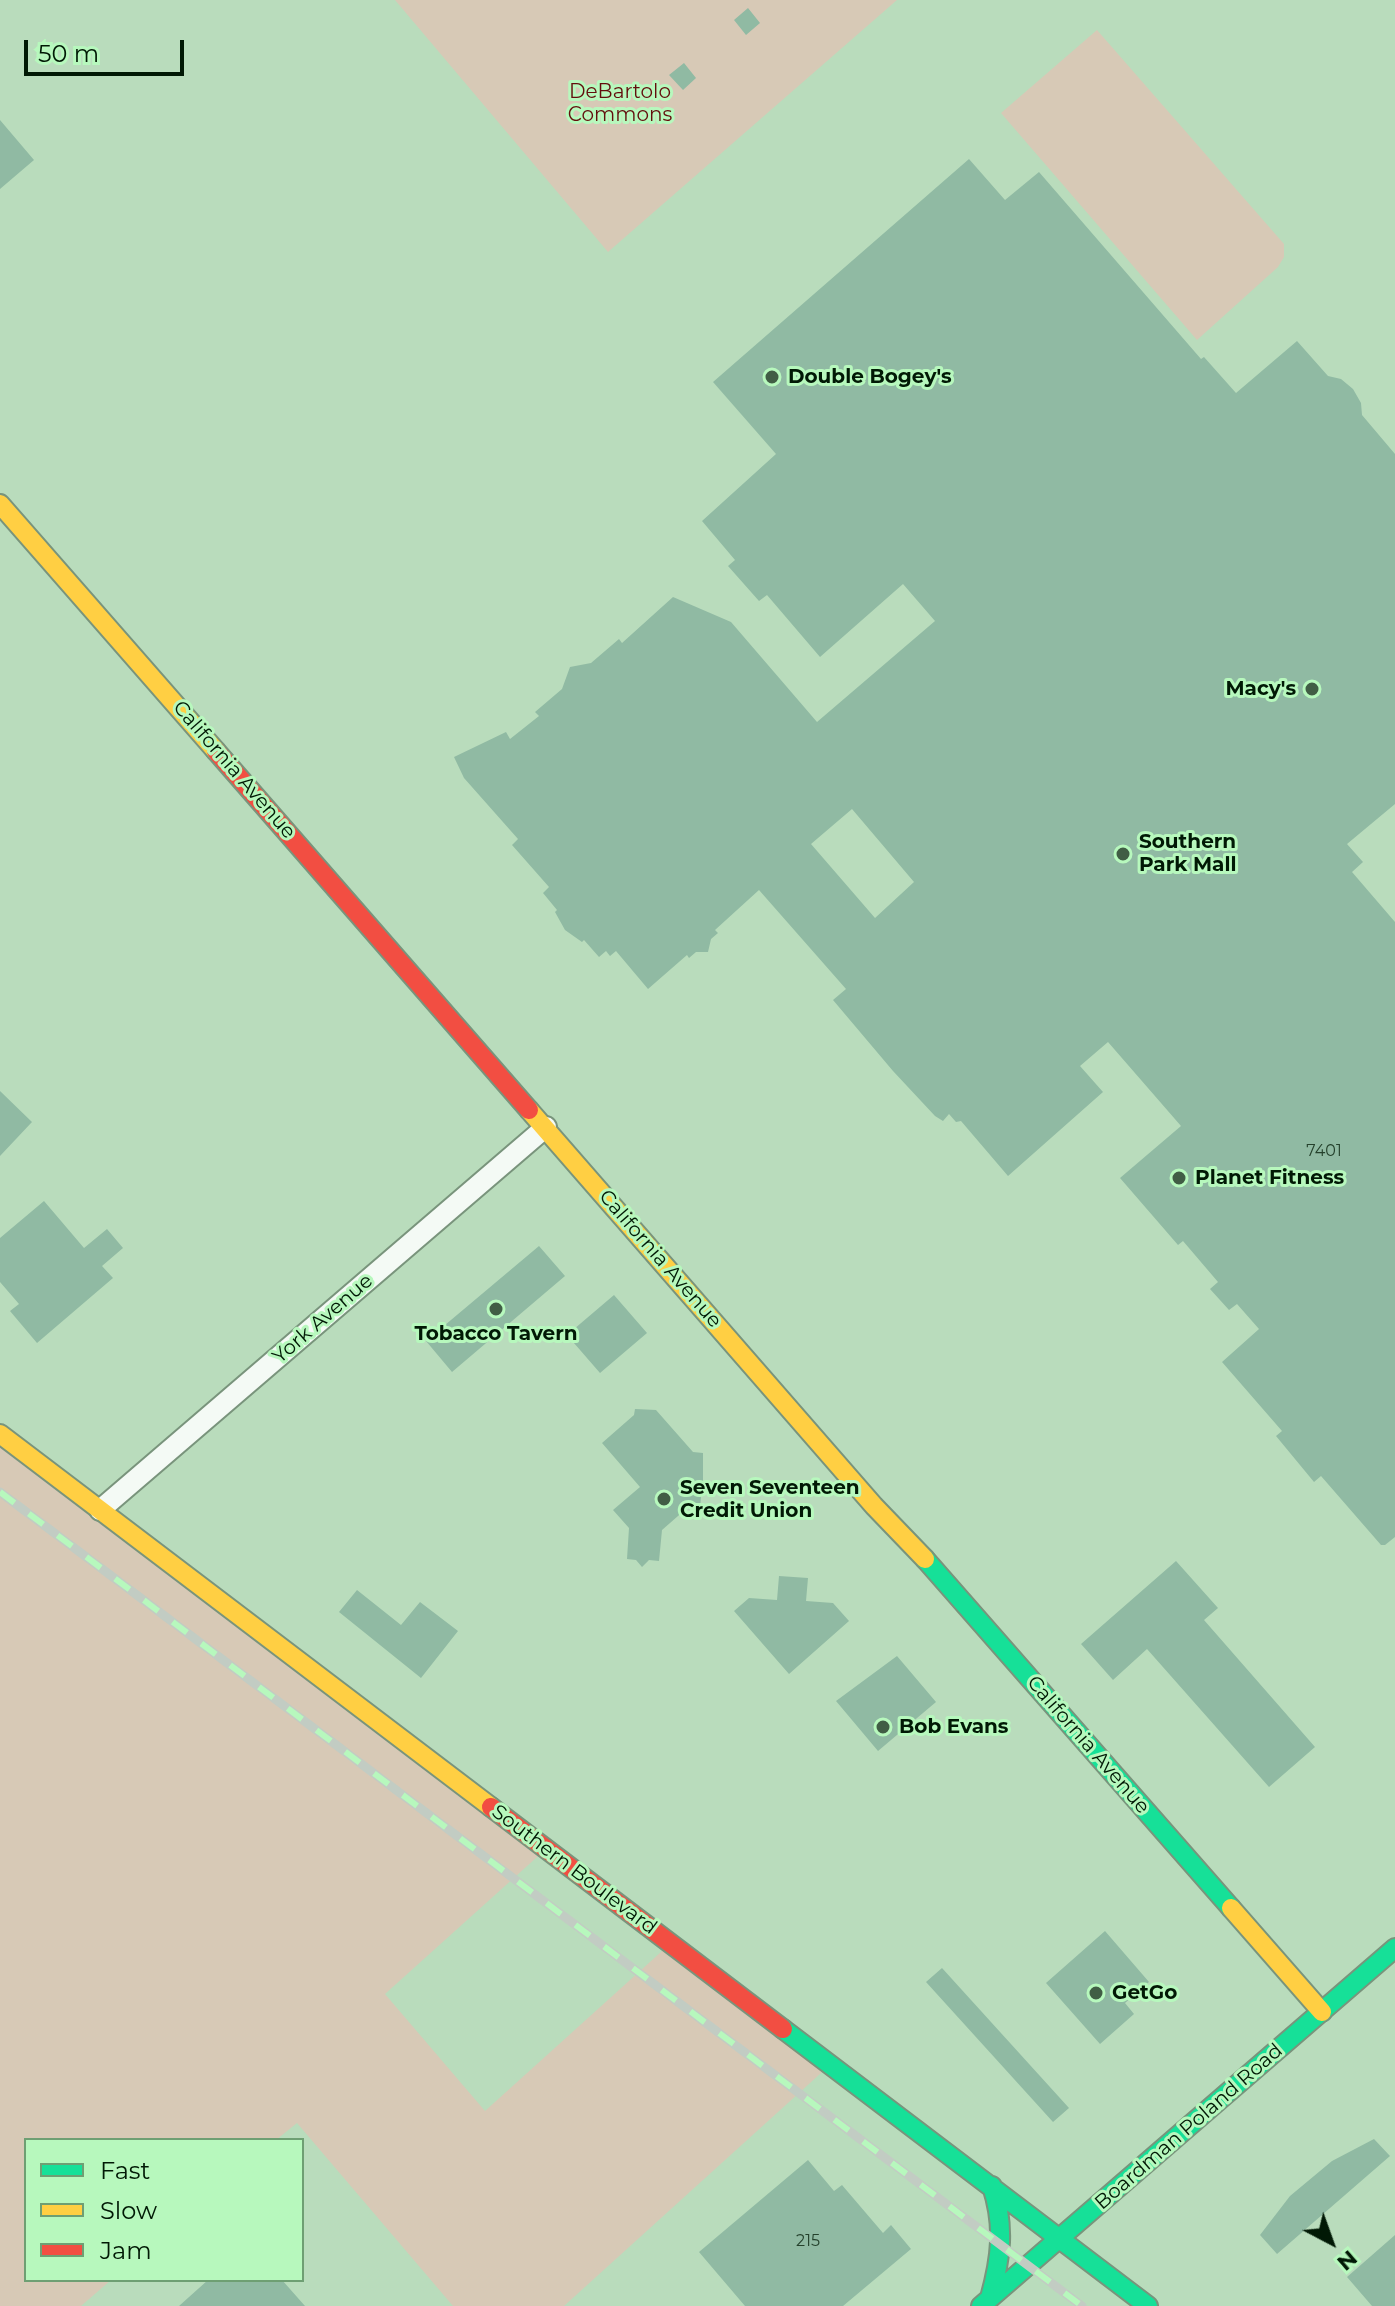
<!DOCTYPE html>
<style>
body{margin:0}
#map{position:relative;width:1395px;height:2306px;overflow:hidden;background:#b9dcbc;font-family:Montserrat,sans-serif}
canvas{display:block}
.legend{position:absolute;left:24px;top:2138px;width:280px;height:144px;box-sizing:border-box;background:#b7f8bd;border:2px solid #6e9f73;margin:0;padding:10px 14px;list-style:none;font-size:24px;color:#011905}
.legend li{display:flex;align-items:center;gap:16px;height:40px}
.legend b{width:40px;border:2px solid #6e9f73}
.north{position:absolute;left:1291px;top:2202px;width:80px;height:80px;-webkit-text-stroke:6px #b7f8bd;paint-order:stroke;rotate:139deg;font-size:22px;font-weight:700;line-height:32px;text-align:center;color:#011905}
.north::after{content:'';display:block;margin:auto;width:28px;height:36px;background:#011905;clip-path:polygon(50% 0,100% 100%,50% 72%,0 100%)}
.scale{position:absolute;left:24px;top:40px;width:160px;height:36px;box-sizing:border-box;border:4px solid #011905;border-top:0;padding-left:10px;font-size:24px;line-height:28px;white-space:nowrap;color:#011905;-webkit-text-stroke:6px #b7f8bd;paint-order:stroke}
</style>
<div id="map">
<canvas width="1395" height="2306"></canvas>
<ul class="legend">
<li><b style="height:10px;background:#16e098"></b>Fast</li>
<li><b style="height:10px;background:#ffcf43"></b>Slow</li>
<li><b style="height:10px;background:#f24e42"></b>Jam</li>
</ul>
<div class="north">N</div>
<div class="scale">50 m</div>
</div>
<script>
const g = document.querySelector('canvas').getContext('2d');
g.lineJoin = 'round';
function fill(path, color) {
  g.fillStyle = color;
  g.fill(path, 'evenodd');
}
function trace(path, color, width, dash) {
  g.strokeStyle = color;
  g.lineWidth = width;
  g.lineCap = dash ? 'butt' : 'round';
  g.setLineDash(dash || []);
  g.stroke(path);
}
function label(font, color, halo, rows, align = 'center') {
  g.font = font + ' Montserrat,sans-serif';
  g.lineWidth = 6;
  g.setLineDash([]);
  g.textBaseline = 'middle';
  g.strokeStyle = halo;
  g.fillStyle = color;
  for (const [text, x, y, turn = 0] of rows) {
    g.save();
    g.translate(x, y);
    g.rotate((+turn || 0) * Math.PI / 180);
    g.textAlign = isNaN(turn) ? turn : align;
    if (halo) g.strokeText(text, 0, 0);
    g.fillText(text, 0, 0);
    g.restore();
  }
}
fill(new Path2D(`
 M395,0H897L608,252Z
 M1097,30L1284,244V257L1278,267L1197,340L1001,113Z
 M0,1434L546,1849L385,1994L485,2111L671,1943L831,2064L564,2306H453L297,2123L276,2140H26V2280H111L81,2306H0Z`), '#d7c9b6');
fill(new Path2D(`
 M748,8L760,23L746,35L734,20Z
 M684,63L696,78L683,90L669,75Z
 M0,120L34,160L0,189Z
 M969,159L1005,200L1039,172L1201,359L1204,357L1236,393L1297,341L1328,376L1341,379L1353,389L1361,403L1362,415L1395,454V804L1347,844L1363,862L1352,872L1395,922V1537L1385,1545H1381L1321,1476L1314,1482L1276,1436L1282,1431L1222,1362L1259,1329L1237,1304L1229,1310L1210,1289L1218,1282L1183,1241L1178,1245L1120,1178L1181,1126L1108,1042L1080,1066L1103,1092L1008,1176L961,1121L956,1122L949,1114L943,1121L935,1116L893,1071L833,1000L846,989L759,890L715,930L718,933L711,939L708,952H696L689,958L687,955L648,989L616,951L610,956L606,951L599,957L584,940L582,942L565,930L555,912L557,910L543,893L549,887L512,845L518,839L464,778L454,757L506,732L510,739L539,716L535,712L562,689L570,667L591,663L619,639L622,643L673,597L731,622L817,722L935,621L903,584L820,657L767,595L759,601L728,566L735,560L702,521L776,454L713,382ZM852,809L914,882L875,918L811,844Z
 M0,1091L32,1122L0,1156Z
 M44,1201L84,1248L107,1229L123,1248L102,1266L113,1278L37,1343L10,1311L19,1304L0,1282V1238Z
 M539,1246L565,1276L452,1372L426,1341Z
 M614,1295L647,1333L600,1373L567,1335Z
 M635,1409L656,1410L693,1452L703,1453V1485L708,1491L701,1496L700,1510L686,1509L662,1530L659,1561L649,1560L642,1567L636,1560L627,1559L629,1528L613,1510L640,1487L602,1443L634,1415Z
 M1176,1561L1218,1608L1204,1620L1315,1747L1269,1787L1147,1649L1113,1680L1081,1644Z
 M779,1576L808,1578L806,1601L833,1603L849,1621L789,1674L734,1611L749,1598L777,1600Z
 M357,1590L401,1625L420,1602L458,1631L421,1678L339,1612Z
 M897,1656L936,1702L878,1751L836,1701Z
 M1105,1931L1149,1982L1125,2003L1134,2014L1100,2044L1046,1983Z
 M942,1968L1069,2108L1053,2122L926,1982Z
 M1374,2139L1390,2156L1277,2254L1260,2235L1290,2196L1332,2161Z
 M808,2160L834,2191L842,2185L883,2233L891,2225L911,2249L843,2306H745L699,2252Z
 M1395,2235V2306H1372L1347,2277Z
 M208,2280H282L305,2306H179Z`), '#90baa3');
const street = new Path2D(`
 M100,1510L546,1127`);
const fast = new Path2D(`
 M925,1559L1231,1908
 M783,2029L1148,2306
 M990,2298C1001,2258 1005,2226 992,2186
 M981,2306L1395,1948`);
const slow = new Path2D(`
 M0,504L216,751
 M529,1110L874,1506L925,1559
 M0,1434L491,1807
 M1231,1908L1322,2012`);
const jam = new Path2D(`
 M216,751L529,1110
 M491,1807L783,2029`);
trace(street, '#79947c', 24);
trace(fast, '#79947c', 22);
trace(slow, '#79947c', 22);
trace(jam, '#79947c', 22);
trace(street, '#f4faf5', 20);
trace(fast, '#16e098', 18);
trace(slow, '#ffcf43', 18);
trace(jam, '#f24e42', 18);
const rail = new Path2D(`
 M0,1492L1082,2306`);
trace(rail, '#c2ccc3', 9);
trace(rail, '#b7f8bd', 6, [18]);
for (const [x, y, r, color] of [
 [772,377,8,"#415d45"],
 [1312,689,8,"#415d45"],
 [1123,854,8,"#415d45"],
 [1179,1178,8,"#415d45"],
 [496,1309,8,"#415d45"],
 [664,1499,8,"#415d45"],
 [883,1727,8,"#415d45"],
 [1096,1993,8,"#415d45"]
]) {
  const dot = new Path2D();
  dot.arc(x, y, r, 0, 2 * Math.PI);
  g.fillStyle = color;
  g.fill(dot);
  trace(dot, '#b7f8bd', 3);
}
label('16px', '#25412c', null, [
 ["7401",1324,1151],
 ["215",808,2241]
]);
label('20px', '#630d0d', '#b7f8bd', [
 ["DeBartolo",620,92],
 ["Commons",620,115]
]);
label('bold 20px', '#011905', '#b7f8bd', [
 ["Double Bogey's",788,377],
 ["Macy's",1296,689,"right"],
 ["Southern",1139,842],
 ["Park Mall",1139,865],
 ["Planet Fitness",1195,1178],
 ["Tobacco Tavern",496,1334,"center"],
 ["Seven Seventeen",680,1488],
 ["Credit Union",680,1511],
 ["Bob Evans",899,1727],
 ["GetGo",1112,1993]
], 'left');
label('20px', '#011905', '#b7f8bd', [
 ["California Avenue",234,770,49],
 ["California Avenue",660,1259,49],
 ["York Avenue",323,1319,-41],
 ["California Avenue",1088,1745,49],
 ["Southern Boulevard",574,1870,37],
 ["Boardman Poland Road",1189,2127,-41]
]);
</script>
